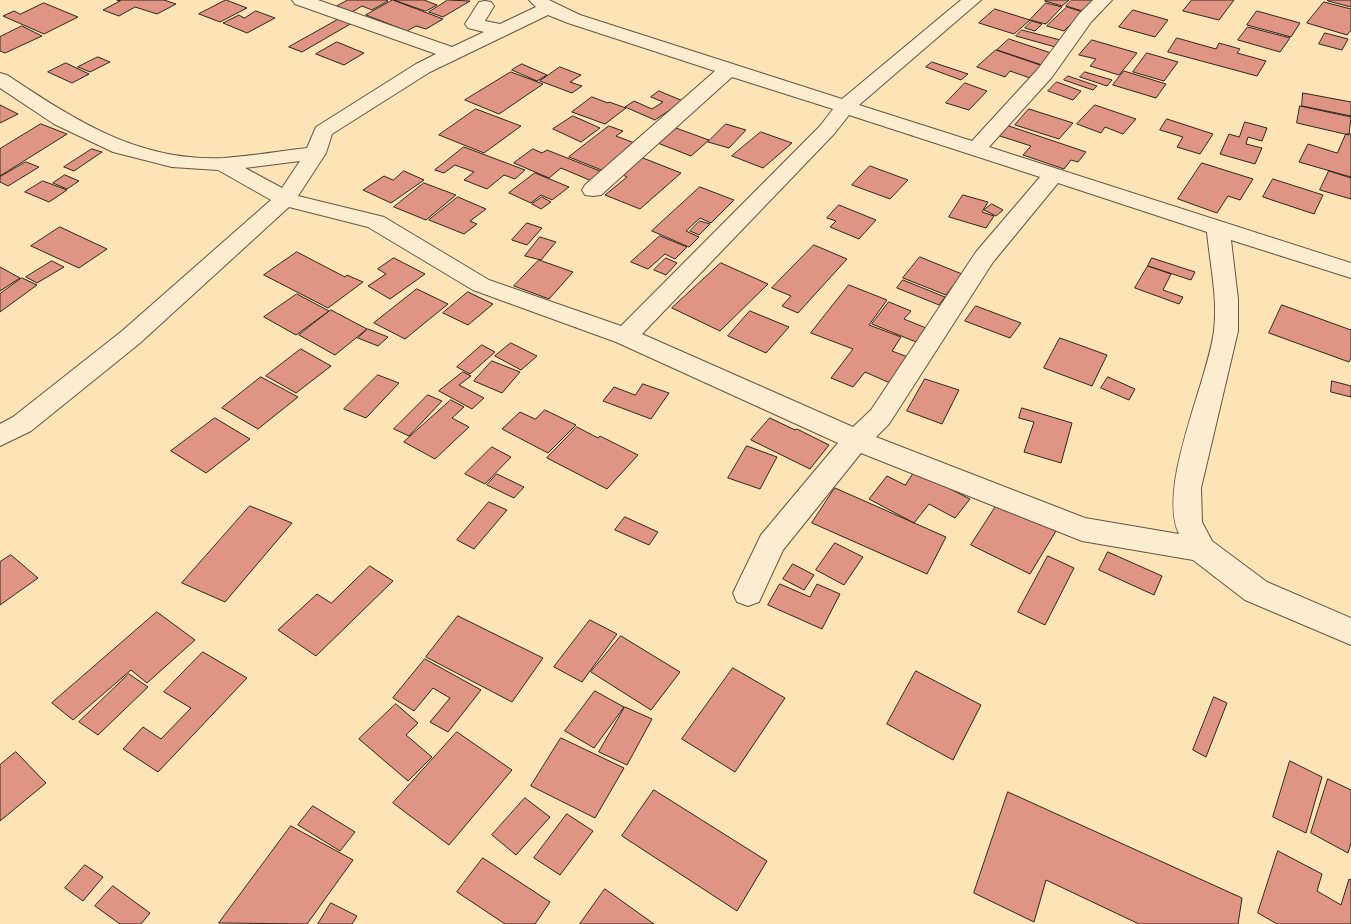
<!DOCTYPE html>
<style>
body{margin:0}
canvas{display:block;background:#fce4b6}
</style>
<canvas width="1351" height="924"></canvas>
<script>
const g = document.querySelector('canvas').getContext('2d');
g.lineJoin = 'round';
function fill(path, color) {
  g.fillStyle = color;
  g.fill(path, 'evenodd');
}
function trace(path, color, width, dash) {
  g.strokeStyle = color;
  g.lineWidth = width;
  g.lineCap = dash ? 'butt' : 'round';
  g.setLineDash(dash || []);
  g.stroke(path);
}
const building = new Path2D(`
 M117,0H164L176,4L157,14L135,7L119,16L103,10L120,1Z
 M226,0L247,8L220,22L199,14Z
 M348,0H386L388,1L372,10L362,6L352,12L337,6Z
 M393,0L443,19L426,29L416,26L407,31L366,15Z
 M394,0H424L437,5L426,11Z
 M448,0L470,1L443,17L429,12Z
 M1047,0H1069L1062,6L1045,1Z
 M1072,0H1093L1082,11L1066,6Z
 M1192,0H1234L1219,20L1183,11Z
 M1328,0H1351V7L1328,1Z
 M1324,2L1351,9V30L1347,35L1307,23Z
 M44,3L78,17L44,34L3,16L14,11L20,14Z
 M1046,3L1062,7L1046,24L1030,20Z
 M1067,7L1083,12L1064,31L1047,26Z
 M995,9L1030,20L1014,34L979,23Z
 M1133,10L1168,20L1155,37L1119,27Z
 M256,11L275,18L247,33L223,23L239,15L244,18Z
 M1257,11L1300,23L1291,37L1247,25Z
 M339,19L352,23L302,52L289,47Z
 M1032,21L1042,24L1035,31L1025,28Z
 M22,26L42,36L5,53L0,51V37Z
 M1248,27L1290,38L1280,52L1238,40Z
 M1022,30L1064,41L1059,48L1016,36Z
 M1325,33L1348,39L1342,50L1319,44Z
 M1177,38L1216,49L1219,43L1240,49L1237,53L1266,61L1257,76L1168,52Z
 M1009,39L1054,54L1042,65L997,50Z
 M1092,40L1137,53L1119,75L1090,66L1096,59L1079,55Z
 M337,42L364,53L344,65L316,54Z
 M996,50L1043,66L1030,78L1010,71L1005,77L977,67Z
 M1147,53L1178,62L1164,81L1133,72Z
 M98,57L110,62L90,72L78,67Z
 M932,62L968,74L961,80L926,67Z
 M66,63L89,74L72,83L48,72Z
 M522,64L547,75L537,81L512,70Z
 M560,67L581,75L570,82L582,86L572,93L540,81Z
 M1124,71L1166,84L1156,98L1113,85Z
 M511,72L543,84L499,114L465,100Z
 M1085,72L1112,80L1107,86L1080,77Z
 M1068,76L1097,86L1093,90L1064,80Z
 M1057,82L1081,91L1073,100L1048,91Z
 M965,83L987,91L969,110L946,103Z
 M659,91L683,101L655,120L625,107L634,101L652,109L663,102L651,97Z
 M1303,93L1351,102V116L1302,106Z
 M592,97L608,103L609,102L626,108L605,124L572,112Z
 M0,105L18,114L0,123Z
 M1095,105L1136,119L1123,134L1105,127L1101,133L1077,124Z
 M1300,106L1351,117L1349,135L1297,123Z
 M476,109L521,126L484,153L439,135Z
 M1029,109L1073,123L1059,139L1015,125Z
 M573,116L600,128L581,142L553,129Z
 M1167,119L1213,134L1200,154L1177,147L1183,137L1160,130Z
 M1245,122L1267,128L1262,141L1248,137L1246,144L1262,148L1255,164L1220,154L1229,134L1239,137Z
 M41,124L67,134L0,176V149Z
 M726,124L746,130L729,148L708,142Z
 M609,126L623,131L616,136L637,144L604,171L569,157Z
 M1009,126L1086,152L1078,162L1071,160L1064,169L1023,155L1031,146L1000,136Z
 M673,127L709,140L691,156L655,142Z
 M761,132L792,143L763,168L732,156Z
 M1346,134H1351V177L1299,162L1308,144L1337,153Z
 M464,147L525,170L515,179L504,175L487,189L464,180L474,172L455,165L444,173L435,170Z
 M92,149L102,152L74,171L64,167Z
 M533,149L542,153L547,150L605,173L594,182L561,168L549,178L514,163Z
 M643,158L681,173L640,209L605,195L627,177L623,175Z
 M26,162L39,167L8,186L0,182V177Z
 M1202,163L1253,179L1240,200L1228,196L1217,213L1178,199Z
 M870,166L908,180L890,199L852,185Z
 M404,171L424,180L391,203L363,190L384,176L393,180Z
 M1329,171L1351,178V199L1320,190Z
 M535,173L569,187L552,200L541,195L531,203L509,193Z
 M65,175L79,181L67,189L53,183Z
 M1273,179L1323,195L1314,214L1263,197Z
 M43,181L67,190L49,202L25,192Z
 M424,183L456,195L426,220L394,207Z
 M700,187L734,200L711,223L700,218L686,231L699,237L689,247L652,231Z
 M963,195L988,202L982,212L994,216L986,228L949,217Z
 M458,197L486,209L470,221L477,224L464,234L429,220Z
 M542,197L551,202L541,209L532,204Z
 M992,204L1003,210L996,216L984,210Z
 M839,205L876,220L859,239L830,227L836,221L827,218Z
 M700,221L710,224L699,235L690,231Z
 M527,223L542,228L527,245L512,240Z
 M60,227L107,249L79,268L31,246Z
 M660,236L687,247L675,259L665,254L648,269L631,262Z
 M540,237L556,242L541,260L525,256Z
 M814,245L847,259L798,313L782,306L791,296L772,288Z
 M297,252L345,277L347,275L363,282L328,308L264,275Z
 M920,257L962,274L946,295L903,278Z
 M394,258L425,274L390,299L368,286L386,274L378,269Z
 M666,258L677,263L666,275L654,270Z
 M1152,258L1195,272L1191,280L1148,266Z
 M539,260L573,272L549,299L514,286Z
 M52,261L64,267L37,283L26,277Z
 M721,263L768,284L720,331L672,308Z
 M1148,266L1171,274L1163,290L1183,297L1179,304L1135,288Z
 M0,267L20,278L0,291Z
 M22,278L37,285L0,312V294Z
 M903,280L945,297L939,305L897,288Z
 M849,285L887,300L869,325L901,337L892,351L908,357L890,383L865,372L853,387L831,378L853,349L811,333Z
 M417,289L448,304L405,339L374,323Z
 M468,292L493,304L468,325L443,313Z
 M297,294L329,311L296,335L264,317Z
 M889,302L911,311L904,319L926,328L916,342L872,324Z
 M1282,305L1351,330V358L1349,362L1269,333Z
 M976,306L1021,323L1010,338L965,321Z
 M331,310L367,329L335,355L299,335Z
 M750,311L789,327L766,353L728,336Z
 M368,329L388,337L378,346L358,338Z
 M1060,338L1107,355L1092,386L1044,368Z
 M511,343L537,356L521,370L495,356Z
 M482,345L495,352L470,374L457,367Z
 M301,349L331,366L296,393L266,376Z
 M492,361L520,372L502,393L474,381Z
 M463,372L471,376L459,385L484,398L472,409L439,391Z
 M378,375L399,383L366,418L344,409Z
 M261,377L298,397L258,429L222,408Z
 M1108,377L1135,389L1129,400L1101,388Z
 M925,379L959,390L942,424L907,411Z
 M1332,381L1351,386V397L1331,392Z
 M643,384L669,393L651,419L603,401L614,387L635,395Z
 M428,395L442,401L409,436L394,429Z
 M451,400L464,407L452,418L469,427L435,459L404,442Z
 M1022,408L1072,423L1061,463L1024,452L1034,422L1019,418Z
 M545,410L576,425L548,453L502,429L520,412L535,419Z
 M215,418L250,439L206,473L171,451Z
 M770,418L795,430L797,429L829,445L810,469L751,440Z
 M577,427L598,438L600,436L638,455L607,489L547,458Z
 M747,446L777,457L760,489L728,478Z
 M492,447L511,457L485,484L465,474Z
 M915,471L970,499L955,518L929,504L914,523L869,499L887,476L905,485Z
 M497,474L524,487L514,498L487,485Z
 M835,488L946,537L927,574L812,523Z
 M489,502L507,510L474,549L457,540Z
 M998,503L1056,531L1030,574L971,545Z
 M250,506L292,523L225,602L182,583Z
 M625,517L658,532L649,545L615,530Z
 M835,543L863,557L844,585L816,570Z
 M1108,552L1162,576L1154,595L1099,570Z
 M11,555L38,578L0,605V562Z
 M1048,556L1074,568L1045,625L1018,612Z
 M793,564L814,575L804,590L783,579Z
 M370,566L393,581L316,656L278,630L317,594L331,603Z
 M780,584L810,597L817,584L840,594L822,629L768,605Z
 M157,612L195,640L147,683L131,670L73,720L52,703Z
 M458,616L543,658L512,702L426,657Z
 M590,620L617,634L582,682L554,667Z
 M621,636L680,672L651,710L591,672Z
 M203,652L247,678L158,772L123,749L143,727L161,739L191,708L164,692Z
 M425,659L481,690L448,732L430,722L450,698L433,688L414,711L393,698Z
 M733,668L785,698L735,772L682,739Z
 M916,671L981,705L953,760L887,724Z
 M129,674L148,687L98,735L79,722Z
 M595,691L624,707L594,748L565,731Z
 M1214,697L1227,703L1206,757L1193,750Z
 M396,704L418,723L406,735L432,757L408,781L359,739Z
 M625,707L652,719L627,765L599,752Z
 M457,732L512,770L449,845L393,803Z
 M561,738L624,768L595,818L531,786Z
 M16,752L46,783L0,821V765Z
 M1290,761L1322,777L1306,833L1273,817Z
 M1328,779L1351,790V843L1348,853L1311,833Z
 M654,790L767,861L737,911L622,836Z
 M1008,792L1242,898L1238,924H1139L1046,880L1034,922L974,893Z
 M525,798L550,817L516,855L492,835Z
 M313,806L355,832L340,851L298,825Z
 M567,814L593,831L560,875L534,858Z
 M291,826L353,860L307,924L219,923Z
 M1278,851L1322,874L1317,891L1341,905L1349,879L1351,880V924H1277L1258,913Z
 M483,858L550,902L535,924H505L457,892Z
 M85,865L103,877L83,901L65,888Z
 M113,886L150,913L141,924H120L95,906Z
 M605,889L654,924H580Z
 M331,903L357,916L352,924H318Z`);
fill(building, '#df9484');
trace(building, '#31261d', 1);
const street = new Path2D(`
 M292,0H318L452,47L484,32L468,28L465,24L479,2L485,1L491,2L494,6L485,21L500,24L536,7L529,0H549L580,15L842,99L961,0H981L859,105L972,141L1038,69L1079,14L1093,0H1112L1091,22L1052,77L989,147L1351,263V278L1231,240L1238,299V331L1201,488L1202,522L1212,541L1267,582L1351,618V645L1245,600L1193,560L1082,541L861,453L783,550L759,602L748,606L737,602L733,593L761,535L838,443L616,342L473,290L368,227L289,207L140,343L31,431L0,446V424L13,417L122,331L271,200L218,170L172,167L113,152L54,124L0,88V73L7,75C75,120 138,162 224,158C252,156 280,151 307,148L316,127L416,64L436,54L295,4ZM548,15L568,23L715,71L585,185L582,190L585,195L593,196L601,195L732,77L833,109L820,126L621,326L489,280L384,217L298,196L326,153L332,134L430,72ZM849,115L1040,177L976,252L871,410L853,427L642,334L834,134ZM300,161L282,188L245,168ZM1058,183L1207,232C1210,264 1218,298 1214,331C1207,384 1157,486 1179,534L1085,518L876,437L889,424L993,262Z`);
trace(street, '#645643', 2);
fill(street, '#fdedd0');
</script>
